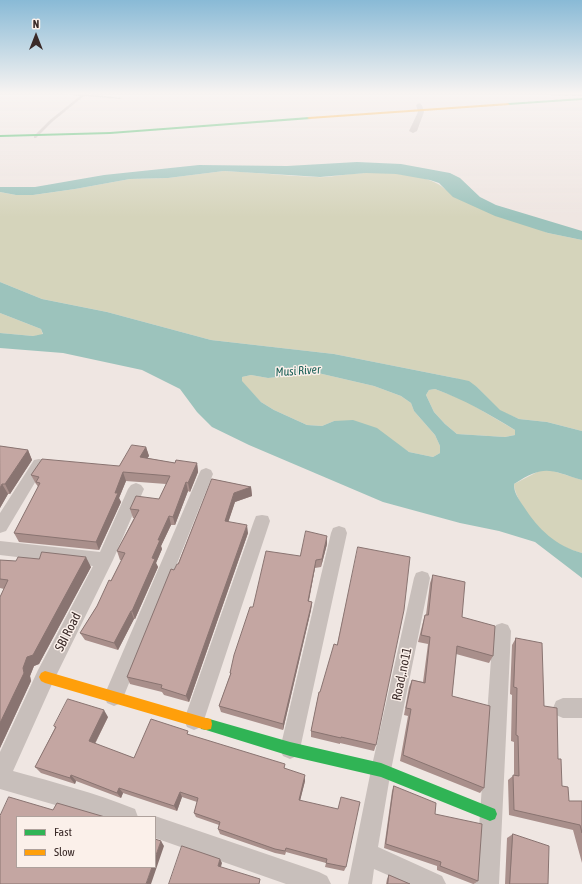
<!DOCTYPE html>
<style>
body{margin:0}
#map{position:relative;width:582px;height:884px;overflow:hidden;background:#efe6e2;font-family:"Asap Condensed",sans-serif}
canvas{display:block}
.legend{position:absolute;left:16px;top:816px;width:140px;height:52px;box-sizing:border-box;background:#fbf0ea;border:1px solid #aea19c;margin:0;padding:5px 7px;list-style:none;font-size:12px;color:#3a2a28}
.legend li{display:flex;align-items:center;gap:8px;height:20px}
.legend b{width:20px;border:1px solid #aea19c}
.north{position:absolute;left:16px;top:16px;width:40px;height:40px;-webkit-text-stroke:3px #fbf0ea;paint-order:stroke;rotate:0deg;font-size:11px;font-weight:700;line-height:16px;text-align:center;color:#3a2a28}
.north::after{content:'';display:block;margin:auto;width:14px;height:18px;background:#3a2a28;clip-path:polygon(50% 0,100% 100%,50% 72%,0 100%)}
</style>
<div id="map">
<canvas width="582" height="884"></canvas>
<ul class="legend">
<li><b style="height:5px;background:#30b455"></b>Fast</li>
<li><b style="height:5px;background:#ff9f0a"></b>Slow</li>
</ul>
<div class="north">N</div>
</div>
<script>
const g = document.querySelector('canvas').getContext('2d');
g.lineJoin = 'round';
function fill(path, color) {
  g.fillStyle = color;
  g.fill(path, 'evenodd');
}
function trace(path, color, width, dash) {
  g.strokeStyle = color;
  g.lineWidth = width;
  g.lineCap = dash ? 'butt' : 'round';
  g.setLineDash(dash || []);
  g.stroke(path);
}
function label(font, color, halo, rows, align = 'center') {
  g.font = font + ' "Asap Condensed",sans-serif';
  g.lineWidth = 3;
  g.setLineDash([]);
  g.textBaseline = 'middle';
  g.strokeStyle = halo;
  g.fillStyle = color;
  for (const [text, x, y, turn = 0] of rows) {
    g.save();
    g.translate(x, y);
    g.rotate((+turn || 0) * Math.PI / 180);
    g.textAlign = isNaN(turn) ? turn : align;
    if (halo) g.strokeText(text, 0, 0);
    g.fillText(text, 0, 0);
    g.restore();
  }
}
fill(new Path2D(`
 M224,171C254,172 284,176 315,177C332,178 349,173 366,173C389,172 429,174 445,189L548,233L582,240V431L547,422L519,419L500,411L477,387L455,378L334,354L211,340L107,312L42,299L0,282V192L16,195H33L75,189L130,179L168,178Z
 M0,313L41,329L43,335L33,336L0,333Z
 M318,373L374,386L401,396L411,403L414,411L435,435L440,446V453L433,457L409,452L396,444L334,421L322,426L307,425L274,410L261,402L242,382V377L251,375L268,378Z
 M435,389L464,400L515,430V435L505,437L457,434L445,424L434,412L426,395L429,390Z
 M541,470H550L582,480V553C573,551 561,546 554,541C539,531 515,502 514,484Z`), '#d5d4bb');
fill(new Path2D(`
 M357,162L401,164L450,173L460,178L480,197L496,205L582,231V240L548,233L495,216L453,197L439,183L430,180L396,174L366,173L320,177L224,171L168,178L130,179L75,189L33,195H16L0,192V187H35L104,175L199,165L287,166Z
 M0,282L42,299L107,312L211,340L334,354L455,378L469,381L477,387L500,410L519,419L547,422L582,431V480C549,470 545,464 514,484C514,494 519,499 524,507C538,529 556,546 582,553V578L535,542L499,531L460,523L383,502L249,445L212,427L197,412L180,389L142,370L63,353L0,348V333L33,336L43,334L41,329L0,313ZM318,373L374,386L401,396L411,403L414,411L435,435L440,446V453L433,457L409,452L377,428L353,420L334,421L322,426L307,425L274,410L261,402L242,381V377L251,375L268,378ZM435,389C465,400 487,413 515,430V435L505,437L457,434L445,424L434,412L426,395L429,390Z`), '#9cc3bc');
fill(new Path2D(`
 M60,93H83V94L122,98L120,99L84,96L52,122L36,138H34V136L50,120L80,96Z`), '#c8bfbb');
fill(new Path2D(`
 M548,93H582V96L551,95Z
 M419,103L422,105L424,112L417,131L413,133L409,131L418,112L416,105Z
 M39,459L44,460L46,464L6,531L0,533V513L34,460Z
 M206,468L211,470L213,474L121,703L114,706L107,703L104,696L199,474L201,470Z
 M136,483L141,485L144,489L113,560L52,684L13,771C54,782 95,793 135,809L138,817H97L0,789V752L38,670L93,566L0,555V541L100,552L128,489L131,485Z
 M262,515L268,516L270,521L204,720L201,727L194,730L187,727L184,720L254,521L256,516Z
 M339,526L345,528L347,533L300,749L297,756L290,759L283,756L280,749L331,533L333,528Z
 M422,571L428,573L430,578L391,770L378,847L442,876L446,884H408L374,869L372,884H348L371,770L414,578L416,573Z
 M502,623L508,625L511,631L499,884H475L493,631L496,625Z
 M563,698H582V718H563L556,715L553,708L556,701Z
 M155,816L319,872L327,876L331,884H286L155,838V817H152Z`), '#c8bfbb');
fill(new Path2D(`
 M582,98V100L508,105L506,104L508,103Z
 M309,117L311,119L110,134L0,137V135L110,132Z
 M206,718L290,742L381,763L495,809L497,814L495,819L490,821L381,777L290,756L206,730L201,729L200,724L201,719Z`), '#30b455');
fill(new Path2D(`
 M508,103L510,105L309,119L307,118L309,117Z
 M45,671L206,718L211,719L212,724L211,729L206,730L45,683L41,681L39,677L41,673Z`), '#ff9f0a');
fill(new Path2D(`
 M0,446L28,450L32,460L10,494H8L0,508Z
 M146,447L149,456L147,458L175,463H197L198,472L190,492L188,491L175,525H171L161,546L162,549L156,563L158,567L135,619H134L118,650L85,640L80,633L97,606L122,560H120L117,551L134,518H133L130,509L159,499L166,484L126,481L119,498L121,502L99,550L19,542L14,533L38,487L37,485L36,484L31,475L119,466Z
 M212,479L251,487L252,496L235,502L228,522L248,533L189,702L164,695L162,692L130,684L127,677L174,570L178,564Z
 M327,544L321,567L315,568L309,601L312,602L311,610L283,730L221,712L219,706L230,675V673L253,607L300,556Z
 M0,560L91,567L39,664L34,666L30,676L31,681L0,748V597L4,589L0,588Z
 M433,575L462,617L493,656L489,663L456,654L452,696L484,788L480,793L400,761L408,716L404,715L409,687L412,680L423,682L428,644L418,642L423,622L425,615H426L430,583Z
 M516,638L544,706L558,759L562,786L569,801H582V863L573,830L509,815L508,780L514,775V742L511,741L512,695L510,694L512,645Z
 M319,692L376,745L374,751L340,743V744L311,737V731Z
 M108,717L95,744L134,758L189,735L285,768L305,781L300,800L346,867L344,871L325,867L326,863L286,852L285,855L275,853L220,834L218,829L219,825L196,817L194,813L197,802L182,797L177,811L123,793L121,798L76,781L75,784L41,773L35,767L55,728L54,726Z
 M394,786L435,814L478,881L474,884H473L437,870V866L384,848L392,791Z
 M513,834L548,884H505L507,838Z
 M389,875L410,884H386L387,879Z`), '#a98f8b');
fill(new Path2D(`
 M146,447L149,456L142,466L140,457Z
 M28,450L32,460L10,494L5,484Z
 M197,463L198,472L190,492L188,483Z
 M123,472L126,481L119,498L121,502L99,550L96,542Z
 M186,482L188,491L175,525L173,517Z
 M2,484L8,494L0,508V488Z
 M251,487L252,496L235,502L226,529L225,521L234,493Z
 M169,516L171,525L161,546L162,549L156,563L158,567L135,619L132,611L152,558L158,540Z
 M247,525L248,533L189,702L186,696Z
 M327,536V544L321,567L322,559Z
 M86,557L91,567L39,664L34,666L30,676L31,681L0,748V723L27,657Z
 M316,560L315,568L307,609L308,601Z
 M312,602L311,610L283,730V724Z
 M131,611L134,619L118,650L114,643Z
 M104,710L108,717L93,747L89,741Z
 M71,775L76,781L75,784L70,778Z
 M305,775V781L299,805V800Z
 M119,788L123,793L121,798L117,793Z
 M180,792L182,797L177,811L174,806Z
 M161,841L164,846L151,884H146L152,867H155V858Z
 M220,859L222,863L220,870L218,866Z`), '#897471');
const building = new Path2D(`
 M132,445L146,447L140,457L175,463L176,460L197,463L188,483L186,482L173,517L169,516L158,540H160L152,558L155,559L132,611H131L114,643L80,633L97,606L109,580L111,581L125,553L117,551L139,510L130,509L136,496L159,499L170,476L123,472L115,493H118L96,542L14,533L40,483L36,482L39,477L31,475L42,459L119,466Z
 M0,446L28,450L5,484H2L0,488Z
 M212,479L251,487L234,493L225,521L247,525L186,696L161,688L162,685L127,677L171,569L174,570L177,564H178Z
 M306,531L327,536L322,559L316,560L308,601L312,602L283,724L219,706L231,673H230L234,655L250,607H253L266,551L300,556Z
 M358,547L410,557L404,610L376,745L341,737V738L311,731L319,692H320L334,644L337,645Z
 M42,552L86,557L33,655L27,657L23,668L24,673L0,723V597L8,580L0,579V560L16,561L18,557L39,559Z
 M433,575L465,582L462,617L495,626L493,656L457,646L452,696L490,706L484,788L403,755L411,709L406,708L412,680L425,683L430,637L421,635L425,615H428Z
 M516,638L542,643L544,706L557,708L558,759H561L562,786L568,787L569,801H582V833L580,825L514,810L513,775L519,776L518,736L516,735L517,688L514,687Z
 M68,699L104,710L89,741L134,758L151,719L188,731L187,734L285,764L284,768L305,775L299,800L338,809L341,797L360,802L346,867L326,863L327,859L286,848L285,851L275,849L218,829L220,822L194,813L198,798L180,792L174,806L119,788L117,793L71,775L70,778L35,767L56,727L54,726Z
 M394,786L436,803L435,814L482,824L478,881L440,866L441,862L386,844Z
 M9,797L53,810L57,803L105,817H17V867H152L146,884H0V816Z
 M513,834L549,846L548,884H510Z
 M155,839L161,841L155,858Z
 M182,846L220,859L218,866L260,879L259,884H169Z
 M389,875L410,884H388Z`);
fill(building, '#c4a6a2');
trace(building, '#897471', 1);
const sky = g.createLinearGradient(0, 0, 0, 217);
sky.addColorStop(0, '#89bad6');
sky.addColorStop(0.43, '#f8f4f2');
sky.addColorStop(1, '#f8f4f200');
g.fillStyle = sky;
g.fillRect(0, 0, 582, 217);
label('italic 12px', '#1a5f57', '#fbf0ea', [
 ["Musi River",298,371,-4]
]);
label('13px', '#3a2a28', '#fbf0ea', [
 ["SBI Road",68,632,-63],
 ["Road,.no11",402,674,-78]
]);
</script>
